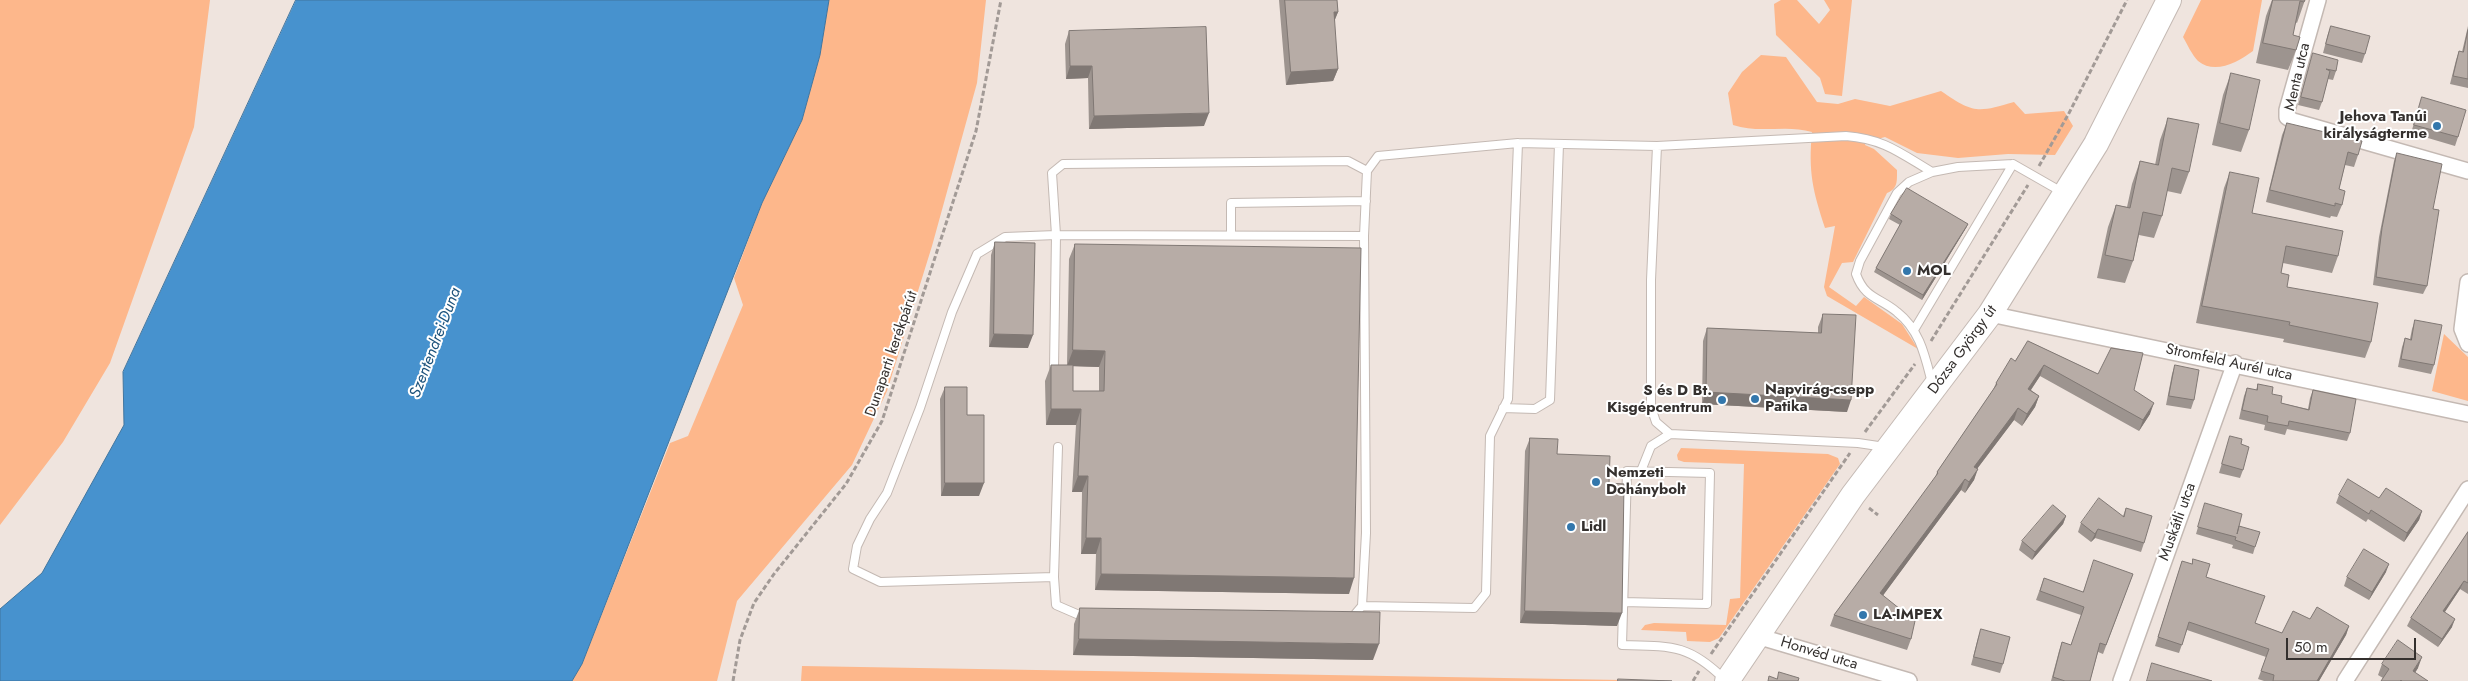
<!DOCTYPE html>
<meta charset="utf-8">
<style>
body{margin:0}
#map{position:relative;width:2468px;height:681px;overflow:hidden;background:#efe4de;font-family:Jost,sans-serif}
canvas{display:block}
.scale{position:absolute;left:2286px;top:638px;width:130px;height:22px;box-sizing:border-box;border:2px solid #34302e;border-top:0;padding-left:6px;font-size:15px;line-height:18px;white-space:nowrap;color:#34302e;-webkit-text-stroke:4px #fff;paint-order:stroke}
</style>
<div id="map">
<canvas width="2468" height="681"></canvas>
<div class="scale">50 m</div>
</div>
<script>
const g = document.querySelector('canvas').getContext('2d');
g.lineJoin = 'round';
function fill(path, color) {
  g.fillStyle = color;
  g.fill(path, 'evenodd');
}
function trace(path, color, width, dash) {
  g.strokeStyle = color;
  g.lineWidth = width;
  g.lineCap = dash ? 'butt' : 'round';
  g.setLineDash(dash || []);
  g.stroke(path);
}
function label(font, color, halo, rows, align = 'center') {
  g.font = font + ' Jost,sans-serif';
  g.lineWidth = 4;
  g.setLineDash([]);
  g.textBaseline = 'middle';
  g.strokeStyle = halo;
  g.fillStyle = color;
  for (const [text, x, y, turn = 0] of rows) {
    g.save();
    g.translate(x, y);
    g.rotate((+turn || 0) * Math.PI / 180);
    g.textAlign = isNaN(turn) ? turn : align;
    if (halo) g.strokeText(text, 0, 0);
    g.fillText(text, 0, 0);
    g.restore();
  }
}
fill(new Path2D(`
 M0,0H210L194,127L110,363L63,442L0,525Z
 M829,0H986L977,83L932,246L887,391L852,465L737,601L717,681H572L582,664L670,443L688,436L743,305L734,278L762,203L802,120L820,55Z
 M1781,0H1797L1819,24L1830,10L1824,0H1852L1842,96L1825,94L1820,78L1776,35L1774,4Z
 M2201,0H2262L2253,51C2238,62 2215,75 2198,61C2192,55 2187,44 2183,37Z
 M1761,55L1786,57L1817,102L1838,104L1855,99L1890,106L1941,91C1973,113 1977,113 2014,102L2025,114L2064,111L2073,126L2055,155L2008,154L1958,158L1917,153L1885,137L1866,142L1865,145L1874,149L1897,170C1897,181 1898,189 1887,193L1853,262L1842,263L1829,287L1856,306L1864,297L1902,324L1918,349L1827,296L1824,287L1835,226L1825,228C1813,191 1808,172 1812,132C1786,124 1760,134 1733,125L1728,93L1742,72Z
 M2444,334L2468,357V401L2432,391Z
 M1681,448L1828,454L1838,458L1840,464L1719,638L1710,642L1687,641L1686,632L1641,630L1645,625L1654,623L1726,625L1730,599L1740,598L1744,464L1684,462L1678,460L1677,455Z
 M802,666L1621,680L1657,681H801Z`), '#fdb78b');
const water = new Path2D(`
 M296,0H829L820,55L802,120L762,203L582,664L572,681H0V609L42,573L124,425L123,372Z`);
fill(water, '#4792ce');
trace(water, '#41759e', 1);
const lane = new Path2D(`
 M1657,146L1846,136C1884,139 1900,153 1932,172
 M1231,235V203L1366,201
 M1914,330L2013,164
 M1054,368L1056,235L1364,236
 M1932,383C1925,356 1920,330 1897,312C1879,297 1865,299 1856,274L1860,261L1897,193L1909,182L1932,172L1958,167L2013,164L2062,192
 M1503,408L1535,409L1550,400L1559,144
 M1058,447L1054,577L1056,605L1086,618
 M1641,471L1651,446L1670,434L1858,443L1885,447
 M1054,577L880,582L853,569L857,546L870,519L887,493L920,408L952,312L977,254L1005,237L1056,235L1052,173L1063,164L1348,161L1367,171
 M1623,602L1707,604L1710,473L1627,471C1625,529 1624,587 1622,645C1671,646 1689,644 1725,680
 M1362,606L1474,608L1486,593L1490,436L1508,399L1518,143
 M1351,619L1362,606L1366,533L1364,236L1367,171L1378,156L1518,143L1657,146L1651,280V407L1656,422L1670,434`);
const street = new Path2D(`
 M2318,0L2287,110V117L2293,121L2468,171
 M2468,282L2462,329L2468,344
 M1990,314L2468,414
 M1757,636L1909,681
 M2121,681L2235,363
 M2345,681L2468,489`);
const primary = new Path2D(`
 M1727,681L1853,495L1990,314L2096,144L2169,0`);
trace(lane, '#c4b9b3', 10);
trace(street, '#c4b9b3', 18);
trace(primary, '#c4b9b3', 26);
trace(new Path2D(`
 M2039,166L2068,115L2127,0
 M1931,341L2028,185
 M1865,432L1915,364
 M1869,508L1878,515
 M1711,654L1850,453
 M733,681L740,640L754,603L774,574L846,484L882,421L976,131L1001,0
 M1693,681L1699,671`), '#a29a96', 3, [5, 2.5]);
trace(lane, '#fff', 8);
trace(street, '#fff', 15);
trace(primary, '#fff', 24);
fill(new Path2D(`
 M1279,0H1337L1338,12L1334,22L1338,69L1333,81L1286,85Z
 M2272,0H2305L2297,23L2295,22L2293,35L2296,50L2288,70L2256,63L2266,16Z
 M2331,26L2365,54L2362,63L2323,53L2328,34Z
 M2468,26V88L2450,84L2456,60L2459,51L2462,52Z
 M1069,31L1204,126L1089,129L1088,78L1066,79L1065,44Z
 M2313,53L2336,71L2333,80L2328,79L2322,102L2319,110L2298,105Z
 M2231,73L2249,130L2241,152L2212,145L2223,95Z
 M2422,97L2458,137L2455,146L2411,133Z
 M2168,118L2189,172L2181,194L2167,191L2162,216L2154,238L2139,235L2133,261L2125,283L2097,278L2108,227L2116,205L2127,207L2132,184L2140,161L2155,165L2160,140Z
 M2287,123L2358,155L2354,167L2345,165L2339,189L2342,205L2337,217L2331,216L2330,218L2266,202L2282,135Z
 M2397,153L2427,286L2423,294L2373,285L2379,237L2394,161Z
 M2230,172L2252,213L2338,256L2332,273L2283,263L2281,273L2287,287L2371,342L2365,358L2283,342L2284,339L2196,323L2224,188Z
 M1891,214L1968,224L1966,228L1922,300L1874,272L1876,268L1900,225L1889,219Z
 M995,242L1028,348L989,347L991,255Z
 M1075,244L1349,594L1095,590L1096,554H1081L1082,492H1072L1076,425H1046L1045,381L1051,365H1067L1069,259ZM1073,366L1099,367V391H1073Z
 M1823,314L1847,412L1702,404L1703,341L1707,328L1818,333V327Z
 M2415,320L2434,365L2431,374L2398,367L2402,347L2405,338L2410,339L2412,329Z
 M2028,341L2098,374L2134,390L2150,414L2139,431L2040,376L2031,390L2039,396L2035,407L2022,426L2014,420L1977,469L1974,480L1965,493L1961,490L1883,595L1911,639L1907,650L1830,626L1834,615L1935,478L1937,472L1993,390L1996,383L2015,361Z
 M2175,365L2194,400L2191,409L2166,405L2172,374Z
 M2258,384L2272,394L2281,403L2308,409L2310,398L2313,390L2350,433L2347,441L2287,429L2285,435L2264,430L2265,425L2239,419L2244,396L2247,388L2256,390Z
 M945,387L967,415L979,496H941L940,399Z
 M2230,436L2243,470L2240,478L2219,473Z
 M1530,438L1557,454L1617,626L1520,623L1525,451Z
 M2339,495L2379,498L2422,511L2419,520L2404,542L2368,519L2366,522L2336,503Z
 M2205,503L2255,547L2253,554L2232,548L2233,545L2196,534Z
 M2126,508L2144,543L2141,552L2095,538L2091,542L2078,532L2081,523L2123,516Z
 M2066,516L2063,524L2032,560L2019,550L2022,541Z
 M2468,532V594L2460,589L2445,612L2452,627L2438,647L2407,626L2411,618Z
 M2182,561L2206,577L2255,623L2282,633L2310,619L2349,626L2346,635L2319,681H2264L2258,679L2266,657L2187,630L2179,653L2155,646Z
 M2386,572L2369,600L2344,586L2347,577Z
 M2133,574L2103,654L2098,652L2090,681H2051L2059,651L2062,642L2071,645L2081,615L2036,600L2044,578L2083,592Z
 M1080,608L1373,660L1073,655L1074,624Z
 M1981,629L2003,664L2000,673L1971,665L1978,638Z
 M2382,664L2418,668L2415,673L2428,681H2381L2383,678L2378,675Z`), '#9d948f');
fill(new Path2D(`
 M1334,12H1338L1333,24Z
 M1070,66H1092L1088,78L1066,79Z
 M1338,69L1333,81L1286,85L1291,72Z
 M1209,113L1204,126L1089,129L1094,116Z
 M1968,224L1966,228L1922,300L1923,295Z
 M994,334L1033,335L1028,348L989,347Z
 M1073,350L1105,351L1099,367L1067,366Z
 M2044,365L2040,376L2024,400L2028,389Z
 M1706,392L1851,400L1847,412L1702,404Z
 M2039,396L2035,407L2022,426L2027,414Z
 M2154,403L2150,414L2139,431L2143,420Z
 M2018,408L2014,420L1970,478L1974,467Z
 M1051,409H1081L1076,425H1046Z
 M1978,469L1974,480L1965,493L1969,482Z
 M1078,476H1088L1082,492H1072Z
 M1965,479L1961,490L1876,605L1880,593Z
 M945,483H984L979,496H941Z
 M2422,511L2419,520L2404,542L2407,533Z
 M2066,516L2063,524L2032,560L2035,552Z
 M2098,529L2095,538L2091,542L2095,534Z
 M1086,538H1101L1096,554H1081Z
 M2389,564L2386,572L2369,600L2372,592Z
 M1101,574L1354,578L1349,594L1095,590Z
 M2464,581L2460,589L2440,619L2443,611Z
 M1525,611L1622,613L1617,626L1520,623Z
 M2455,619L2452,627L2438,647L2442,639Z
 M2349,626L2346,635L2319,681H2317Z
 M1079,639L1379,644L1373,660L1073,655Z
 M2422,657L2418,668L2409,681L2413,671Z`), '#807874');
const building = new Path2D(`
 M1285,0H1337L1338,12H1334L1338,69L1291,72Z
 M2273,0H2305L2304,2L2300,1L2293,35L2300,37L2296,50L2263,43Z
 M2331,26L2370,36L2365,54L2326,44Z
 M1206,27L1209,113L1094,116L1092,66H1070L1069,31Z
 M2468,30V79L2453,76L2459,51L2463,52Z
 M2313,53L2338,60L2336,71L2326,69L2330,71L2322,102L2301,97Z
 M2231,73L2260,80L2249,130L2220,123Z
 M2422,97L2466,110L2458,137L2414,125Z
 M2168,118L2199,124L2189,172L2172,168L2162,216L2143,212L2133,261L2105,255L2116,205L2130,208L2140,161L2158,165Z
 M2287,123L2362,141L2358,155L2348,152L2339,189L2345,191L2342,205L2335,203V206L2270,190Z
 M2397,153L2442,164L2433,209L2439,210L2427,286L2376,277L2382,228Z
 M2230,172L2259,178L2252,213L2343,231L2338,256L2286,246L2281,273L2289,275L2287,287L2378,303L2371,342L2289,325L2290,322L2202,306Z
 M1907,188L1968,224L1923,295L1876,268L1902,221L1891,214Z
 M995,242L1035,243L1033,335L994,334Z
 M1075,244L1361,248L1354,578L1101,574V538H1086L1088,476H1078L1081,409H1051V365H1073V391H1104L1105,351L1073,350Z
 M1823,314L1856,315L1851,400L1706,392L1707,328L1821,333Z
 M2415,320L2442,325L2434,365L2401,359L2405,338L2411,340Z
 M2028,341L2098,374L2111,348L2143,353L2134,390L2154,403L2143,420L2044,365L2028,389L2039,396L2027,414L2018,408L1974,467L1978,469L1969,482L1965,479L1880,593L1915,621L1911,639L1834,615L1938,473L1937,472L1997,384L1996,383L2011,358L2015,361Z
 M2175,365L2199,370L2194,400L2169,396Z
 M2258,384L2273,387L2272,394L2282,396L2281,403L2309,410L2313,390L2356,399L2350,433L2289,421L2288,426L2267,422L2268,416L2242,410L2247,388L2257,390Z
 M945,387H967V415H984V483H945Z
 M2230,436L2242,439L2241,444L2249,447L2243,470L2222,464Z
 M1530,438L1558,439L1557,454L1610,456L1609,483L1624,484L1622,613L1525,611Z
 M2348,479L2379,498L2386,488L2422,511L2407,533L2371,510L2369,514L2339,495Z
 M2099,498L2124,517L2126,508L2152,516L2144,543L2098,529L2095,534L2081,523Z
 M2205,503L2242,514L2237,534L2239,526L2260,532L2255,547L2235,540L2236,537L2198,527Z
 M2053,505L2066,516L2035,552L2022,541Z
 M2468,532V583L2464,581L2443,611L2455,619L2442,639L2411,618Z
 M2364,549L2389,564L2372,592L2347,577Z
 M2193,559L2210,564L2206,577L2265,596L2255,623L2282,633L2293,611L2310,619L2317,607L2349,626L2317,681H2273L2274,675L2261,671L2269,649L2189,622L2182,645L2158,637L2182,561L2192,564Z
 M2094,560L2133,574L2106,645L2100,643L2090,681H2065L2053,677L2062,642L2071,645L2084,607L2040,591L2044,578L2083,592Z
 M1080,608L1380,612L1379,644L1079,639Z
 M1981,629L2010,637L2003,664L1974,657Z
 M2398,640L2422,657L2413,671L2428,681H2402L2401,680L2400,681H2381L2389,669L2382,664Z
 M2152,663L2212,681H2147Z
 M1779,672L1799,678L1798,681H1768L1769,676L1777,679Z
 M1618,679L1672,681H1618Z`);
fill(building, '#b7aca6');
trace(building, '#807874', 1);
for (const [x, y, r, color] of [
 [2437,126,5,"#3377ac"],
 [1907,271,5,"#3377ac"],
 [1755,399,5,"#3377ac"],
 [1722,400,5,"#3377ac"],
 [1596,482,5,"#3377ac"],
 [1571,527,5,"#3377ac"],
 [1863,615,5,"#3377ac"]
]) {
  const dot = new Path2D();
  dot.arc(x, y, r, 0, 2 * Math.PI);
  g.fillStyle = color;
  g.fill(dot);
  trace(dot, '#fff', 2);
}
label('15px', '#34302e', '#fff', [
 ["Menta utca",2298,77,-77],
 ["Dózsa György út",1963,350,-54],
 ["Dunaparti kerékpárút",892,354,-71],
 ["Stromfeld Aurél utca",2229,363,12],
 ["Muskátli utca",2178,522,-70],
 ["Honvéd utca",1819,654,17]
]);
label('bold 15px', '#34302e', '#fff', [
 ["Jehova Tanúi",2427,117,"right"],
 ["királyságterme",2427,134,"right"],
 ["MOL",1917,271],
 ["Napvirág-csepp",1765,390],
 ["Patika",1765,407],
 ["S és D Bt.",1712,391,"right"],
 ["Kisgépcentrum",1712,408,"right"],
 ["Nemzeti",1606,473],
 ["Dohánybolt",1606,490],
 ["Lidl",1581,527],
 ["LA-IMPEX",1873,615]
], 'left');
label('italic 16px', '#1d537c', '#fff', [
 ["Szentendrei-Duna",436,343,-69]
]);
</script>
